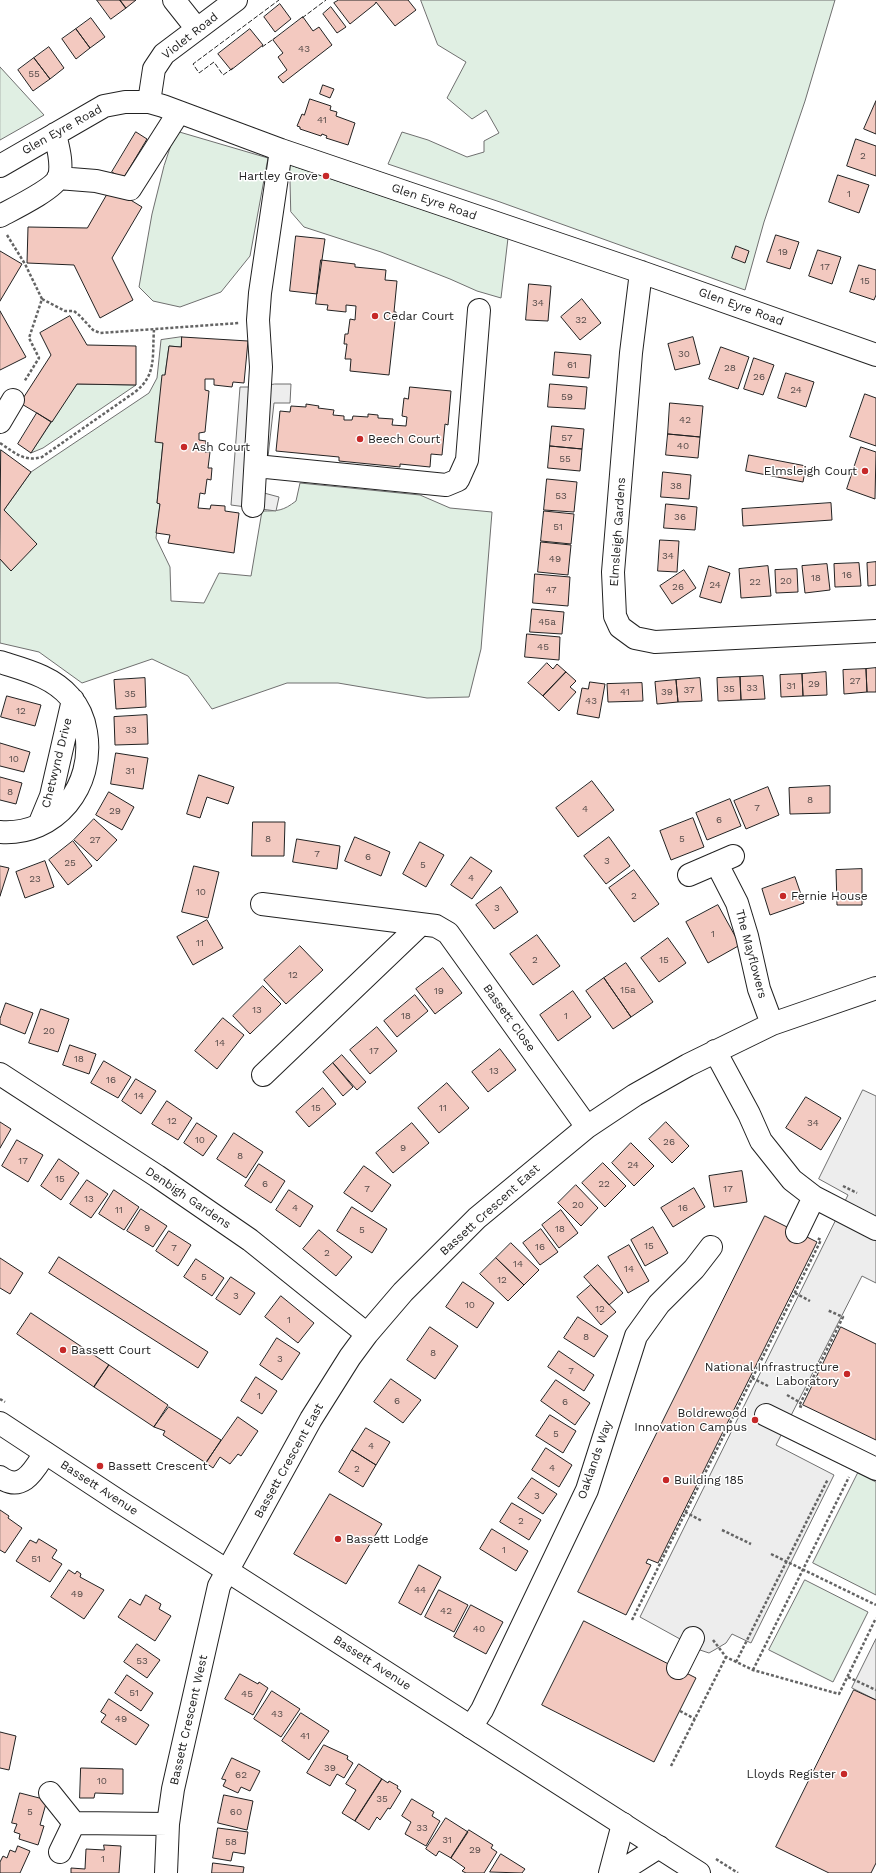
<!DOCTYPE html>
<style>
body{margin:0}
canvas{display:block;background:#fff}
</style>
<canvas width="876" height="1873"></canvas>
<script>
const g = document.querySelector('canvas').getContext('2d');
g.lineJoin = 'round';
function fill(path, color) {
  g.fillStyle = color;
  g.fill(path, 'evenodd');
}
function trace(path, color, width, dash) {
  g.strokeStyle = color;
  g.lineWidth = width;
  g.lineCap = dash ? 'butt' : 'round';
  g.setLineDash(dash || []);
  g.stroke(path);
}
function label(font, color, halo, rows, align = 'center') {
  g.font = font + ' "Work Sans",sans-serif';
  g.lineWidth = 3;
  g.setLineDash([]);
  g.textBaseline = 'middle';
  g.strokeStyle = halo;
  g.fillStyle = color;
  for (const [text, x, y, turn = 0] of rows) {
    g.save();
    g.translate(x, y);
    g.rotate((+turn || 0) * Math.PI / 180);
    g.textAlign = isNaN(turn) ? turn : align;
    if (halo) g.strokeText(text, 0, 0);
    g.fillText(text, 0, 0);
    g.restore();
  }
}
const green = new Path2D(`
 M421,0H835L805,101L764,222L745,290L500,202L388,164L402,132L428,140L467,157L484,152V141L499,133L486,110L472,119L447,98L466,62L438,45Z
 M0,67L44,115L0,140Z
 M176,131L268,158L250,256L221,292L180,307L153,301L139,287L152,214L164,166Z
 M290,165L508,238L501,298L477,291L450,279L381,252L304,227L291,212Z
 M182,337L181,347L169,346L165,375L163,443L157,503L160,504L156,538L170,567L171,601L204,603L219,573L251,576L262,511C278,511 283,511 296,501L300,483L420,495L450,508L492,512L481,649L469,697L427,698L338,683H287L212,709L188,676L152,659L82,683L39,652L0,643V559L11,571L4,510L31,472L149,393L157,378L161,340Z
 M77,384L136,385L43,448L31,453Z
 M858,1473L876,1482V1595L813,1563Z
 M805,1580L868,1612L833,1682L769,1650Z`);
fill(green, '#e0efe3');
trace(green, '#6f6f6f', 1);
const parking = new Path2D(`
 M275,384H291L290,403H274L264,493L279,497L276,511L231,505L240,387H254Z
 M863,1090L876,1096V1283L862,1276L776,1445L834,1475L751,1643L732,1634L726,1643L716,1649L709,1653L700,1650L640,1617L848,1195L819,1179Z
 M876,1639V1700L852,1688Z`);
fill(parking, '#ededed');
trace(parking, '#6f6f6f', 1);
const building = new Path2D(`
 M97,0H120L126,8L111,19Z
 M120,0H136L126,8Z
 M339,0H408L416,10L395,26L376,2L375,4L350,24L334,3Z
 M280,4L291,19L275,32L264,17Z
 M331,7L346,27L337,33L323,14Z
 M303,17L313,31L319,27L332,45L283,83L278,77L287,70L278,57L283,53L273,40Z
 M91,18L105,37L90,48L76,29Z
 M76,29L90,48L76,59L62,39Z
 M250,29L263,45L231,70L218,54Z
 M49,47L64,68L50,79L34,58Z
 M34,58L50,79L33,91L18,70Z
 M323,85L334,89L330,98L320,94Z
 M310,99L331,106L330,110L337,112L336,116L355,123L348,145L326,138L327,136L322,134L321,136L300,129V127L297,126L302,114L304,115Z
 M876,101V134L864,129Z
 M136,132L147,139L123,179L112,172Z
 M856,139L876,146V176L847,166Z
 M838,175L869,185L859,213L829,202Z
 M111,188L142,207L112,258L133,300L100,318L74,265L27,263L28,227L87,228Z
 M776,235L799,242L790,269L767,262Z
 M296,236L325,239L317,294L290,291Z
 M736,246L749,251L745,263L732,258Z
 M818,250L841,257L832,284L809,276Z
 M0,251L22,264L0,301Z
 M321,260L355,264V267L386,270L385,280L397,281L394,312H396L389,375L350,371L351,359H345L347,344H344L345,334H348L350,319L355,320L356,306L346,305V312L327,310L328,305L316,304Z
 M859,265L876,270V295L874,300L850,292Z
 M529,284L551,286L548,321L526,320Z
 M582,299L601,323L580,340L561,317Z
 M0,311L26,357L0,370Z
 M70,316L87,345L136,346V385L77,384L52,422L20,403L51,355L40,333Z
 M182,337L248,341L244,383L233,382L232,387L214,385V379H205V390L209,391L205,432L199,433V440L206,441L205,452H210L208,468H212L211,480L207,479L205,494L200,493L198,508L210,509L211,505L225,506V511L239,513L234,553L168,543L170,535L156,533L160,504L157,503L163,443L155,442L162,375H165L169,346L181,347Z
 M693,337L700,364L675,370L668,344Z
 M721,347L749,357L738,389L709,379Z
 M555,352L591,355L589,378L553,375Z
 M754,358L774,365L763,395L744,389Z
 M786,373L814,382L806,407L778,398Z
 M550,384L587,387L585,409L548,407Z
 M410,387L451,391L448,425L445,424L442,455L431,454L430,467L400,464V467L339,461V457L276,451L280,411L290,412L291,406L306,407V404L319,406L318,408L334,410L333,415L344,416V420H352L353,416L368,417V414L378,415V418L393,419L392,425L406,426L407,417L402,416L404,398L408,399Z
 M865,394L876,398V446L850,437Z
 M670,403L703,406L700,437L668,434Z
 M37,413L51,422L31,453L18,444Z
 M552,426L584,429L582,449L550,446Z
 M668,434L700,437L698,458L666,455Z
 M550,446L582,449L580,471L548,468Z
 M861,447L876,452L875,499L847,489Z
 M1,450L31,472L4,510L37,544L11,571L0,559Z
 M749,455L806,466L803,482L746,471Z
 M663,472L691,475L689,499L661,497Z
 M547,479L577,482L574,512L544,510Z
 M831,503L832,520L743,526L742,509Z
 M666,504L697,507L695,530L664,528Z
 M544,511L574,514L571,544L541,541Z
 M660,540L679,541L677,572L658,571Z
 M541,542L571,545L568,575L538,572Z
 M876,562V585L868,586L867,563Z
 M859,563L861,586L835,587L834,564Z
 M827,564L830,590L805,593L802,566Z
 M709,566L730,573L721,603L700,597Z
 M768,566L771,596L741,598L739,569Z
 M797,569L798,592L776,593L775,570Z
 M684,570L696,588L672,604L660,586Z
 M535,574L570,577L568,606L533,603Z
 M532,609L564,612L562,634L530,632Z
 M527,634L560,637L559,660L525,657Z
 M547,663L553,669L557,664L566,672L543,696L528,683Z
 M876,668V692H867L866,669Z
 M866,669L867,692L844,694L843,670Z
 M566,672L576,681L570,687L576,692L559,711L543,696Z
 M826,672L827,695L803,696L802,674Z
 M802,674L803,696L781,697L780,675Z
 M763,676L765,699L741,700L740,677Z
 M740,677L741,700L718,701L717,678Z
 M145,678L146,707L116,709L114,680Z
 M700,678L702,701L678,702L676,680Z
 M676,680L678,702L657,704L655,682Z
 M590,682L605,684L599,718L577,714L582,688L588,689Z
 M642,683L643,701L608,702L607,684Z
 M7,696L41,705L35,726L1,717Z
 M147,715L148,744L115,745L114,717Z
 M0,743L30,752L24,772L0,766Z
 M116,753L148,758L143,789L111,784Z
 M199,775L234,787L228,804L207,797L200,818L187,814Z
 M0,777L22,783L16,804L0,800Z
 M592,781L614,810L578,837L556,808Z
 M830,786V813L790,814L789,788Z
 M768,787L779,815L746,829L734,801Z
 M109,792L134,807L122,830L96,815Z
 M730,799L741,826L707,840L696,813Z
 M693,818L704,847L671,860L660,831Z
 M94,819L117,840L97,861L74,840Z
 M253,822H285L284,856H252Z
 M355,837L390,852L381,876L345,861Z
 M609,837L630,866L606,884L584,856Z
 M297,839L340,846L337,869L293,862Z
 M73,841L92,866L68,885L49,860Z
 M420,842L444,855L426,887L403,874Z
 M471,857L492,871L472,899L451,885Z
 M45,861L54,887L25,898L16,872Z
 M0,866L9,868L0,896Z
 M194,866L219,872L208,918L182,912Z
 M862,869V905H837L836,870Z
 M634,870L659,904L634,922L609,888Z
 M795,877L804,903L770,915L762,889Z
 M501,887L518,912L494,929L476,905Z
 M718,905L740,945L708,963L686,922Z
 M207,920L223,948L193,965L177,937Z
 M537,935L560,966L533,985L510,954Z
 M668,938L686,963L659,982L641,958Z
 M300,946L323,970L286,1004L264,980Z
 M626,963L653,1002L631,1017L604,978Z
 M443,968L462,993L435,1014L416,989Z
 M604,978L631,1017L613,1029L586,991Z
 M263,986L281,1004L250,1034L233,1016Z
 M573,991L591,1017L558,1041L540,1015Z
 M415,995L428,1011L397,1037L384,1021Z
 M6,1003L33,1013L25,1034L0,1024V1019Z
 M41,1009L69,1019L58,1052L29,1043Z
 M223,1018L244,1035L217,1069L195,1051Z
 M377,1027L397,1051L370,1074L350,1050Z
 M70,1045L96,1054L89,1074L63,1065Z
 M500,1049L516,1070L488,1092L472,1072Z
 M342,1055L366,1082L357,1090L333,1063Z
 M104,1061L131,1077L118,1098L91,1083Z
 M333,1063L353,1087L343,1096L323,1072Z
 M136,1079L156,1091L141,1114L122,1101Z
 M447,1083L469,1108L439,1133L418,1108Z
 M323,1088L336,1104L309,1127L296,1112Z
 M806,1097L841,1118L821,1150L786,1128Z
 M167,1101L192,1118L178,1140L152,1124Z
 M0,1122L11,1129L0,1148Z
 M666,1122L689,1146L672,1163L649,1139Z
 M197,1123L217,1136L203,1156L184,1143Z
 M412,1123L429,1143L393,1173L376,1153Z
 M234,1133L263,1152L246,1178L217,1159Z
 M17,1140L43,1155L28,1182L2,1166Z
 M631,1143L654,1166L634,1186L612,1163Z
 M59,1159L79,1173L61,1200L41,1186Z
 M603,1163L626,1186L605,1207L582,1183Z
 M259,1164L285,1181L271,1203L245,1186Z
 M364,1166L391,1185L372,1212L344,1193Z
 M742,1171L747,1202L714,1207L709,1176Z
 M87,1180L108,1194L91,1218L70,1204Z
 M576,1185L598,1208L581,1226L558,1203Z
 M694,1188L705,1207L673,1227L661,1208Z
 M114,1190L139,1207L124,1230L99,1214Z
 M289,1190L313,1206L300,1227L276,1210Z
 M352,1207L387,1229L372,1253L337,1231Z
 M141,1209L167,1226L153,1247L127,1231Z
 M561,1210L578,1233L559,1248L542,1225Z
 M765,1216L817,1242L658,1563L648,1559L646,1563L651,1565L626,1615L578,1592Z
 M653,1227L668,1253L645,1266L631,1240Z
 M541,1229L558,1252L540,1265L523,1243Z
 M319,1230L352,1257L336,1276L303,1249Z
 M169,1231L191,1245L178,1266L156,1251Z
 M511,1243L539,1270L524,1285L496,1258Z
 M629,1245L649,1281L628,1293L608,1257Z
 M59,1257L208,1352L198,1368L49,1273Z
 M0,1258L23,1273L10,1294L0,1288Z
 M496,1258L524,1285L508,1301L480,1274Z
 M196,1259L224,1278L212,1296L184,1277Z
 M598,1265L623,1293L609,1305L584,1277Z
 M231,1277L255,1293L240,1315L216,1299Z
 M463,1282L494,1303L477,1328L446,1307Z
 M591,1285L616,1312L601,1325L577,1297Z
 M281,1296L314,1323L298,1343L265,1317Z
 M31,1313L109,1365L94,1387L17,1334Z
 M578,1317L608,1336L594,1357L564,1338Z
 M430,1327L458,1346L435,1379L407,1360Z
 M841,1327L876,1344V1440L803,1405Z
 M277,1338L300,1353L282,1380L260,1365Z
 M559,1351L594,1375L584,1391L548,1367Z
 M109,1365L168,1405L154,1427L94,1387Z
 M256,1377L277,1391L262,1414L241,1401Z
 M391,1379L421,1400L403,1423L374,1402Z
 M556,1380L590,1403L575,1425L541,1401Z
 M169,1407L221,1440L206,1463L163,1435L165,1431L154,1427Z
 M550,1415L576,1431L563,1453L536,1436Z
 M238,1417L258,1431L241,1456L238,1454L230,1464L220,1457L213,1468L206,1463Z
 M366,1428L390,1442L376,1465L352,1450Z
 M546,1448L572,1465L559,1487L532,1470Z
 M352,1450L376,1465L363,1487L339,1472Z
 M532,1478L557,1494L543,1514L518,1498Z
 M330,1494L382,1524L346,1584L294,1554Z
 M512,1503L541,1520L529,1540L500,1522Z
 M0,1510L9,1516L8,1518L22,1528L5,1553L0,1550Z
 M492,1529L528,1551L516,1571L480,1549Z
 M39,1539L57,1550L52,1558L62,1564L50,1582L16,1561L30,1540L36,1543Z
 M419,1565L441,1577L421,1615L399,1603Z
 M69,1570L75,1574L77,1571L81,1574L80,1577L104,1590L84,1619L51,1597Z
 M439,1590L468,1605L454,1632L425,1617Z
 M146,1595L161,1604L159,1609L171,1616L155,1641L118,1617L130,1599L140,1605Z
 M471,1605L503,1622L486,1654L454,1637Z
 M584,1621L696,1678L654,1762L542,1705Z
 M137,1644L160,1660L147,1678L124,1662Z
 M240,1674L258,1684L259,1682L268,1688L253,1715L225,1699Z
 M127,1675L153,1693L141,1711L115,1693Z
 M854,1690L876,1700V1863L871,1873H829L776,1847Z
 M272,1691L300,1709L281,1737L254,1719Z
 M109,1699L149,1725L136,1745L101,1722L106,1715L101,1712Z
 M301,1713L329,1731L309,1760L282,1741Z
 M0,1732L16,1736L9,1770L0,1768Z
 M324,1745L348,1756L347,1759L353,1763L344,1778L337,1774L330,1786L307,1773Z
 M232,1758L260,1771L250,1791L241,1787L238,1793L223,1786L226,1780L222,1779Z
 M359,1764L382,1779L355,1821L342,1813L356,1790L346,1784Z
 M81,1768L123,1769V1794L95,1793L94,1798H80Z
 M382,1779L388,1783L389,1781L398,1786L397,1788L401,1791L390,1809L388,1808L380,1820L377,1817L369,1830L355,1821Z
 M20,1793L47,1800L40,1825L44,1826L38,1845L19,1839L20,1834L14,1832L17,1824L12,1823Z
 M224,1795L253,1801L247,1830L218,1823Z
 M412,1799L434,1812L432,1816L440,1821L426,1846L405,1834L411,1822L402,1816Z
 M446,1818L468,1832L451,1858L439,1851L436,1856L426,1849Z
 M218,1828L248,1832L245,1854L233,1852L231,1861L213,1858Z
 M469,1830L493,1845L491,1848L497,1852L484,1873H466L462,1871L465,1868L451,1858Z
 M104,1845L121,1846L119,1873H71V1868L85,1869L86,1849L104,1850Z
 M18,1846L30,1851L20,1873H0V1862L3,1856L7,1858L10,1850L15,1852Z
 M501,1854L525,1869L522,1873L490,1872Z
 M213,1863L244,1867L243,1873H212Z`);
fill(building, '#f3c9c0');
trace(building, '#222', 1);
const minor = new Path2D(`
 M174,0L197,29
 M149,102L154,69L164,54L236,0
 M0,166L104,106L125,102H149L163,106L281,150L641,272L876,355
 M58,178L96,181L130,189L179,112
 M0,216C13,209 54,189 59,177C63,164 58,147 55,134
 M641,272L631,353L613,572L615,616L620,627L635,638L655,642L876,631
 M0,422L13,400
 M256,466L446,485L458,480L467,460L479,310
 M253,506L261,367L258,320L260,293L281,150
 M0,662C25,670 52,676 70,697C79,707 84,719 86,732C95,786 56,836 0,832
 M39,825L51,796L73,700
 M717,864L737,903L747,936L759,989L772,1024
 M689,875L733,856
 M262,904L436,926L448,933L587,1127
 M715,1051L749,1114L761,1141L792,1180L814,1197L876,1229
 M0,1074L157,1176L250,1240L367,1334
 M263,1075L421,924
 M797,1232L814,1197
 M766,1415L876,1469
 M0,1477C23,1493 34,1470 45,1453
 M678,1668L693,1638
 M471,1727L482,1710L587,1490L636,1336L659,1304L694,1269L711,1247
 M50,1793L74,1823L60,1852
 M74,1823L168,1824
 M166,1873L168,1824L173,1789L219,1586L311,1419L350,1357L367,1334L403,1292L477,1218L587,1127L635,1095L688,1065L772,1024L876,988
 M610,1873L623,1824
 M618,1873L659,1847`);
const major = new Path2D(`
 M0,1423L120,1502L699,1873`);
trace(minor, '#222', 24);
trace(major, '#222', 24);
trace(new Path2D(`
 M7,235L25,264L42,299L29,338L39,358L24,382
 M42,299L65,311H74L79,315L93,330L100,333L239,323
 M0,443C15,453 24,462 42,457L135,392C157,375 152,356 154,330
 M843,1186L857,1193
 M795,1293L810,1301
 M752,1378L768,1386
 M787,1395L801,1403
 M0,1399L5,1402
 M802,1407L799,1406L843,1317L827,1310
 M685,1512L702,1521
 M722,1530L751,1544
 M771,1554L876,1605
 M632,1620L821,1240L817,1238
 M713,1640L726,1657L753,1670L839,1694L876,1618
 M736,1662L828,1479
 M753,1670L849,1477
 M848,1677L876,1690
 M680,1711L695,1719
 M671,1766L726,1657
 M716,1859L738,1873`), '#646464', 2.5, [3, 2]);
trace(minor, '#fff', 22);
trace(major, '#fff', 22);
trace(new Path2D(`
 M302,18L326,0
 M262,47L275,38
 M233,68L223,75L214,62L199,73L193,64L279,0`), '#222', 1, [5, 2]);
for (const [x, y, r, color] of [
 [326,176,4,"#c62828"],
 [375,316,4,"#c62828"],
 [360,439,4,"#c62828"],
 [184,447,4,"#c62828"],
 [865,471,4,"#c62828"],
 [783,896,4,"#c62828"],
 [63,1350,4,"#c62828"],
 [847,1374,4,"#c62828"],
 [755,1420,4,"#c62828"],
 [100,1466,4,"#c62828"],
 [666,1480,4,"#c62828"],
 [338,1539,4,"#c62828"],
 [844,1774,4,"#c62828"]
]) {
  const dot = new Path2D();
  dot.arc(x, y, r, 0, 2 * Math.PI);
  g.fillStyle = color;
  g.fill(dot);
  trace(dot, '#fff', 1.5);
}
label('10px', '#564c4a', null, [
 ["43",304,49],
 ["55",34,74],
 ["41",322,120],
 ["2",863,156],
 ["1",849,194],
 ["19",783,252],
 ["17",825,267],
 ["15",865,281],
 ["34",538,303],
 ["32",581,320],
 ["30",684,354],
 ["61",572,365],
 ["28",730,368],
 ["26",759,377],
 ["24",796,390],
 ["59",567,397],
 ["42",685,420],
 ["57",567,438],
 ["40",683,446],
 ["55",565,459],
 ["38",676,486],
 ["53",561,496],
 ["36",680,517],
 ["51",558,527],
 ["34",668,556],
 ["49",555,559],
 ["16",847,575],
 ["18",816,578],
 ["20",786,581],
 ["22",755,582],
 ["24",715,585],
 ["26",678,587],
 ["47",551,590],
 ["45a",547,622],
 ["45",543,647],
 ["27",855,681],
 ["29",814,684],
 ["31",791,686],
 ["33",752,688],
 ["35",729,689],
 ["37",689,690],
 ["41",625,692],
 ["39",667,692],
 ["35",130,694],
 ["43",591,701],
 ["12",21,711],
 ["33",131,730],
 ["10",14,759],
 ["31",130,771],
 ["8",10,792],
 ["8",810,800],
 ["7",757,808],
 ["4",585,809],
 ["29",115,811],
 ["6",719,820],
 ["8",268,839],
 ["5",682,839],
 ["27",95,840],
 ["7",317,854],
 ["6",368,857],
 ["3",607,861],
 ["25",70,863],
 ["5",423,865],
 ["4",471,878],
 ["23",35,879],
 ["10",201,892],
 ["2",634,896],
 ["3",497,908],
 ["1",713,934],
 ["11",200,943],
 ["2",535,960],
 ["15",664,960],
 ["12",293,975],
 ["15a",628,990],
 ["19",439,991],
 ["13",257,1010],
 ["18",406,1016],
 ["1",566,1016],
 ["20",49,1031],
 ["14",220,1043],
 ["17",374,1051],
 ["18",79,1059],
 ["13",494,1071],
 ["16",111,1080],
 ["14",139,1096],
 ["15",316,1108],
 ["11",443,1108],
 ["12",172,1121],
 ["34",813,1123],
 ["10",200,1140],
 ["26",669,1142],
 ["9",403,1148],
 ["8",240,1156],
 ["17",23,1161],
 ["24",633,1165],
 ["15",60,1179],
 ["6",265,1184],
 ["22",604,1184],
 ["7",367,1189],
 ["17",728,1189],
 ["13",89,1199],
 ["20",578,1205],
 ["4",295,1208],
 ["16",683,1208],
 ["11",119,1210],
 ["9",147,1228],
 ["18",560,1229],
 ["5",362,1230],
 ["15",649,1246],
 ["16",540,1247],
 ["7",174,1248],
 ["2",327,1253],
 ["14",518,1264],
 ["14",629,1269],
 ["5",204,1277],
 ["12",502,1280],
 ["3",236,1296],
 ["10",470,1305],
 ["12",600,1309],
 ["1",289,1320],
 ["8",586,1337],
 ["8",433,1353],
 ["3",280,1359],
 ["7",571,1371],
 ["1",259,1396],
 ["6",397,1401],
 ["6",565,1402],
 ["5",556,1434],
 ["4",371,1446],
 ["4",552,1468],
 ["2",357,1469],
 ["3",537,1496],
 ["2",521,1521],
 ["1",504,1550],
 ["51",36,1559],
 ["44",420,1590],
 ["49",77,1594],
 ["42",446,1611],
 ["40",479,1629],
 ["53",142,1661],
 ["51",134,1693],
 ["45",247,1694],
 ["43",277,1714],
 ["49",121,1719],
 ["41",305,1736],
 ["39",330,1768],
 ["62",241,1775],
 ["10",102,1781],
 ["35",382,1799],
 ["5",30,1812],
 ["60",236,1812],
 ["33",422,1828],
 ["31",447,1840],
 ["58",231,1842],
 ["29",475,1850],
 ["1",103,1859]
]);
label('12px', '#222', '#fff', [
 ["Violet Road",190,36,-38],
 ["Glen Eyre Road",62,130,-29],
 ["Glen Eyre Road",434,202,19],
 ["Glen Eyre Road",741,307,20],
 ["Elmsleigh Gardens",618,532,-86],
 ["Chetwynd Drive",57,763,-76],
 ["The Mayflowers",751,954,75],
 ["Bassett Close",509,1018,54],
 ["Denbigh Gardens",188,1198,34],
 ["Bassett Crescent East",490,1210,-42],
 ["Oaklands Way",595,1460,-71],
 ["Bassett Crescent East",289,1461,-61],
 ["Bassett Avenue",99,1488,33],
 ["Bassett Avenue",372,1663,33],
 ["Bassett Crescent West",189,1720,-77]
]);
label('12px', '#222', '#fff', [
 ["Hartley Grove",318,176,"right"],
 ["Cedar Court",383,316],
 ["Beech Court",368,439],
 ["Ash Court",192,447],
 ["Elmsleigh Court",857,471,"right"],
 ["Fernie House",791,896],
 ["Bassett Court",71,1350],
 ["National Infrastructure",839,1367,"right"],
 ["Laboratory",839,1381,"right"],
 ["Boldrewood",747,1413,"right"],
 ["Innovation Campus",747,1427,"right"],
 ["Bassett Crescent",108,1466],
 ["Building 185",674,1480],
 ["Bassett Lodge",346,1539],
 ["Lloyds Register",836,1774,"right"]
], 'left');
</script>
